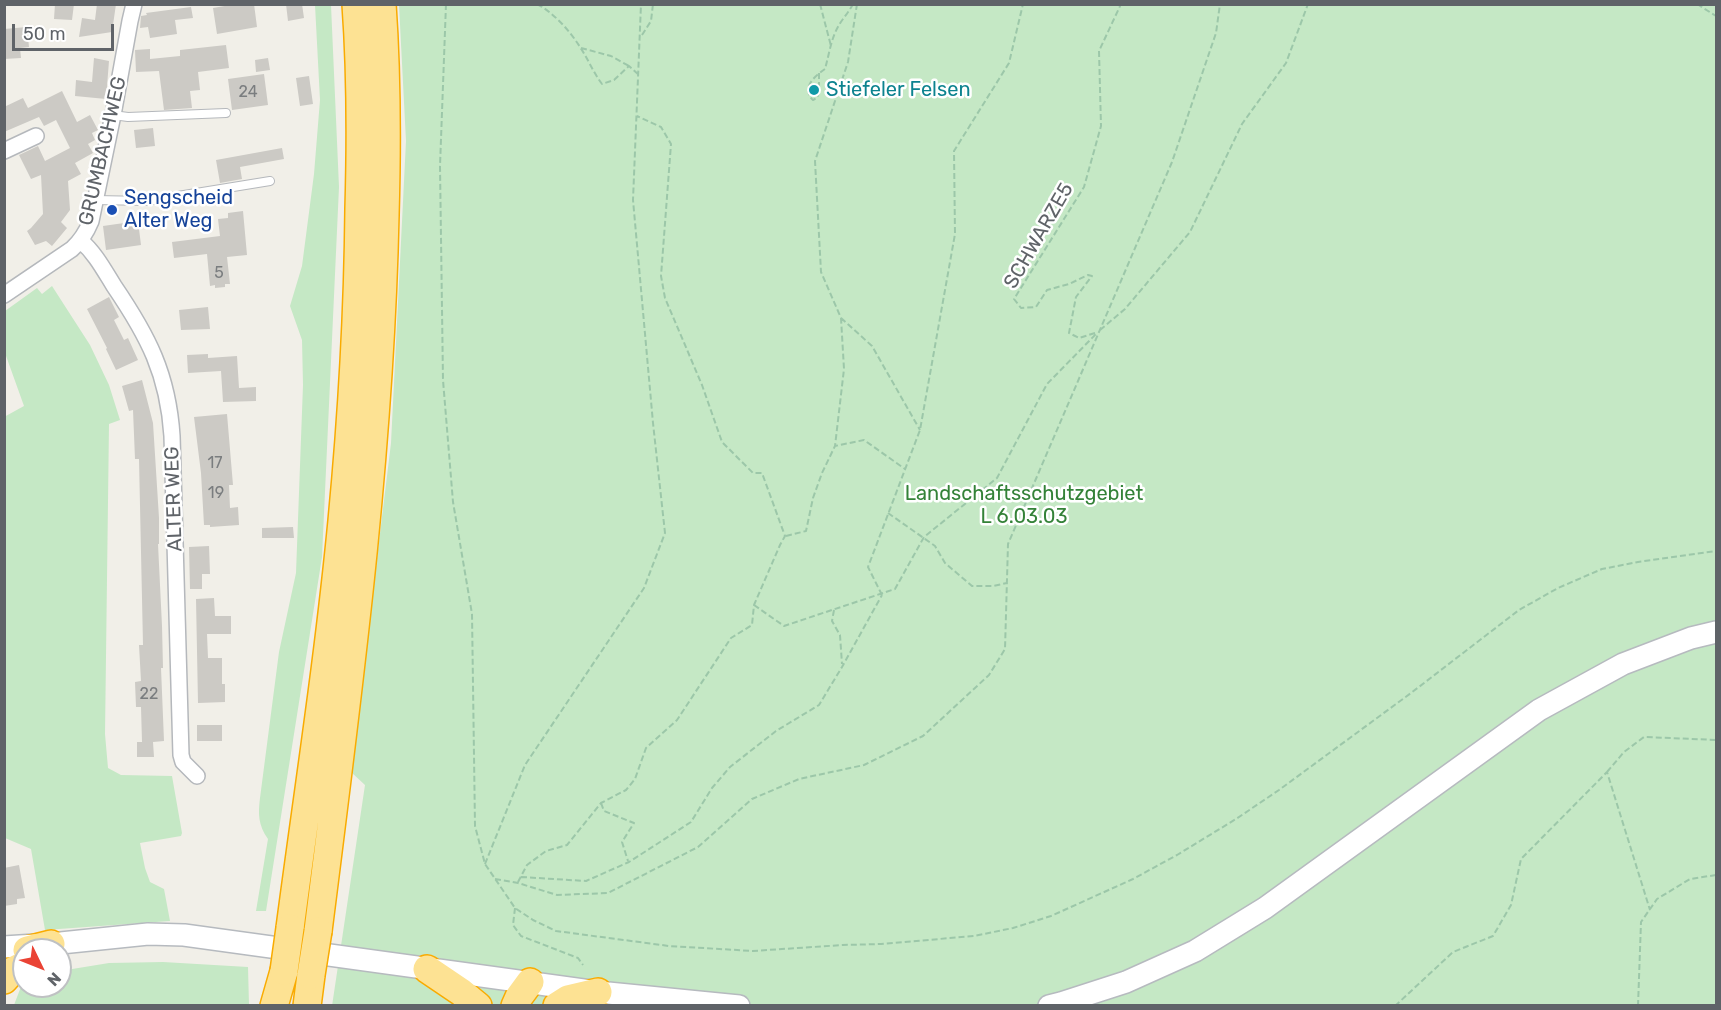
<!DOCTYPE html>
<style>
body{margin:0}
#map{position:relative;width:1721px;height:1010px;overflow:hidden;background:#f1efe8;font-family:Rubik,sans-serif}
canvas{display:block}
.frame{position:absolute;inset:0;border:6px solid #5f6368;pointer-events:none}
.north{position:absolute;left:12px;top:938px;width:60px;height:60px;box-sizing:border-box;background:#fff;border:2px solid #bfc1c3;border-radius:50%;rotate:133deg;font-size:16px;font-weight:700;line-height:24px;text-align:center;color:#5f6368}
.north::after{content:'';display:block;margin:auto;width:21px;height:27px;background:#ea4335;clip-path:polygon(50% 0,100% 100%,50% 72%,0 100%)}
.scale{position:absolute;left:12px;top:24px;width:102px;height:27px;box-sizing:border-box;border:3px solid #5f6368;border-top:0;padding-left:8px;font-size:18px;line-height:21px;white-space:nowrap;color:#5f6368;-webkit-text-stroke:4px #fff;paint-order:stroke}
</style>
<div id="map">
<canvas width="1721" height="1010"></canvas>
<div class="frame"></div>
<div class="north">N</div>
<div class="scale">50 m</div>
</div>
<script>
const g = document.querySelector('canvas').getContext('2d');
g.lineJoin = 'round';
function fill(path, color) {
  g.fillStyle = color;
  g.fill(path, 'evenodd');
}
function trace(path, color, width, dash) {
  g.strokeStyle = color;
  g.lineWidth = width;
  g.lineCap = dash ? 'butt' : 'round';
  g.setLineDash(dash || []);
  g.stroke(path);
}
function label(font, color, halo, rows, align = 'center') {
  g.font = font + ' Rubik,sans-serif';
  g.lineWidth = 5;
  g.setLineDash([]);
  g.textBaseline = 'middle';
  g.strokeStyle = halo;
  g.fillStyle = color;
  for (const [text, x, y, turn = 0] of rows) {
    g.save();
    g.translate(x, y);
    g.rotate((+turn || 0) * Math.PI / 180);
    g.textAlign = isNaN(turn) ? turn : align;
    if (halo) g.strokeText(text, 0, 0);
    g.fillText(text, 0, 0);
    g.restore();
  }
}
fill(new Path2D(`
 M315,5H331L339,187L322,557L266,911H256L268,839C258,825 258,814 260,798L279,652L296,573L303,385L302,340L290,306L302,266L314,174L320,100Z
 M399,5H1716V1005L332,1006L365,785L351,772L391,443L406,141Z
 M52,286L90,345L109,385L120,420L109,424L105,734L108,768L121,775L172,776L182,833L181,836L140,843L145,868L150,882L164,889L170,921L45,930L31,849L5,838L4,417L24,406L5,353V311L37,288L42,294Z
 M163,962L248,967L249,1005H14L22,984L24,983V986H60V971L109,963Z`), '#c5e8c5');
fill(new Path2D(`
 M55,4H74L72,20L54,19Z
 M97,4H116L112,32L79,37L82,18L95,20Z
 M236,4H254L257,27L217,34L213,8Z
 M286,4H302L304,18L288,21Z
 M191,7L193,18L175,20L177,34L150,38L148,27L140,28L141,16L147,15L146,13Z
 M27,27L29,47L20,48L21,58L4,59V29Z
 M226,45L229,68L198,72L200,90L190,91L192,108L164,110L159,71L136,72L135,50L150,49V59L180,56V50Z
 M94,58L109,61L106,99L75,96L76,80L92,82Z
 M268,58L270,70L256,72L255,60Z
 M264,74L268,105L232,110L228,79Z
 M309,76L313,104L300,106L296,78Z
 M62,91L77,122L90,115L98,130L92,133L95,140L88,144L93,153L75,163L81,174L68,181L70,210L61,222L67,228L52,246L46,241L35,245L27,231L31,228L43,214L41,175L31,179L19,155L38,146L45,161L70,148L56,120L44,126L39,117L4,132V107L23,98L28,108Z
 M153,128L155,146L136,148L134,130Z
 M282,148L284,159L240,167L242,179L220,183L216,160Z
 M243,211L247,255L227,257L230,284H225V287L215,288V285L210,286L207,254L174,258L172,242L220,236L218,219L228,218V213Z
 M138,221L141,245L106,250L103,226Z
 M109,297L119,317L114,320L124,340L128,338L138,360L116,370L106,349L107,348L87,309Z
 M208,307L210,329L181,330L179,310Z
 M208,354V358L237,356L239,388L256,387V401L223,402L221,371L188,373L187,355Z
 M142,380L153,423L159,518V544H158L162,626L163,668H161L164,741L153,742L154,757H137V742H142L141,707H136L135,682L141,681L139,645H143L139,459H135L133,410L129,411L122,386Z
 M227,414L233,485H229L230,508L238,507L239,525L210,527V525H204L201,473L194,417Z
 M293,527L294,538H262V528Z
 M209,546L210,574H202V589H190L189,547Z
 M214,598L215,616H231V634H207L208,658H222V684H225V702L198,703L196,599Z
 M197,725H222V741H197Z
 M19,865L25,898L17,899V904L4,906V868Z`), '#cccac5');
const lane = new Path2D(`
 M113,115L128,117L226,113
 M95,200L147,201L270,181`);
const street = new Path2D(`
 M4,151L36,136
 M81,241C95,253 104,270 114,286C148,336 168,374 172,436L181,755L183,762L197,776
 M4,295L72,249C81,241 86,233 91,221L113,115L130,21L134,4`);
const secondary = new Path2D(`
 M4,947L51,944L148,934L184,935L598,992L739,1006
 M1049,1006L1061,1003L1126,982L1195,951L1265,908L1539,710L1623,664L1691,638L1716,632`);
const highway = new Path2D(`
 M290,928C308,792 329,657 342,521C352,417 358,313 359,209C361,141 361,73 356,4
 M318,931C348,693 380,455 385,215C387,145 387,75 382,4
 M27,950L51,944
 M427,969L461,992L478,1006
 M4,980L12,971L24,965
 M274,1006L284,971
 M307,1006L311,975
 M515,1006L519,997L530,982
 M557,1006L568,999L598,992`);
trace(lane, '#b5b8bc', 10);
trace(street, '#b5b8bc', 18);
trace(secondary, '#b6babf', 24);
trace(highway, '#f9ab00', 30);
trace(new Path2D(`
 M446,4L440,166L443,380L453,502L472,614L475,826L485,864L515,908L533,920L556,931L669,946L753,951L843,945L881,944L974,936L1013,928L1051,916L1133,879L1177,855L1236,819L1279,790L1411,693L1519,610L1558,588L1602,569L1638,562L1716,551
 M537,4C554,13 570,31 580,47C588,59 593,72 602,84L614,80L629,66L639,75
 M820,4L831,46
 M857,4L848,62L815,161L821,272L841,318L844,369L835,446L864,440L905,469
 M1697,4L1716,16
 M642,35L651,21L653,4
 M581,48L611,56L629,66
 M819,73V93L817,98L813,100C800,88 816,75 825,69C829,55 831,38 839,25C843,18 849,12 853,4
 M841,318L872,346L920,430
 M1100,330L1125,309L1190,232L1242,124L1286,63L1308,4
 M1095,333L1079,338L1069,333L1076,297L1092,276L1088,275L1069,284L1047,290L1036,307L1021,308L1014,299L1084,187L1101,126L1099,51L1121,4
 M888,513L935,546L945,563L972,586H993L1007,583
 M786,536L806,531L813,498L822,473L835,446
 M882,595L868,567L920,430L955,234L954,151L1009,63L1023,4
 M754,605L784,626L895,589L924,537L997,478L1047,384L1096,334
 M834,610L832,621L840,635L842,664
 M1607,772L1624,752L1644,737L1716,740
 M601,803L604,811L634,823L622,842L628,861
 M485,864L525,765L644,588L665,533L653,423L633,200L641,4
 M521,877L586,881L629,862L691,822L712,788L730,767L776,731L819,705L842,667L882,595
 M495,879L518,883L557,895L608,893L698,847L752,799L799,779L864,765L923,736L989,675L1005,649L1008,544L1172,162L1216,33L1220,4
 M518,882L527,865L546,851L567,845L601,803L626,790L635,779L646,748L677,720L731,638L752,625L754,605L780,545L785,536L762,473H753L722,442L702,385L665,298L661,276L671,144L661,127L637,116
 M515,908L513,925L521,936L578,958L583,965
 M1395,1006L1453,952L1493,936L1511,905L1521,859L1607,772L1650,910
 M1638,1006L1641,922L1657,899L1690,879L1716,875`), '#9cc7a9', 2, [6, 3]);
trace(lane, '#fff', 8);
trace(street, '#fff', 15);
trace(secondary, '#fff', 21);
trace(highway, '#fde293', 27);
const highwayBridge = new Path2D(`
 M284,971L290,928
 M311,975L318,931`);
trace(highwayBridge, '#f9ab00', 30, []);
trace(highwayBridge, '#fde293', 27);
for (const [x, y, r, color] of [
 [814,90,6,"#0f9aa8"],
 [112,210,6,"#1a4fb4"]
]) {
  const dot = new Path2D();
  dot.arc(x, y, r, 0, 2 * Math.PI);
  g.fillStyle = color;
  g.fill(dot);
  trace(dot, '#fff', 2);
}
label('16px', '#7a7d7f', null, [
 ["24",248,92],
 ["5",219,273],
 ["17",215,463],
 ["19",216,493],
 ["22",149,694]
]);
label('20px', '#0d838f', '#fff', [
 ["Stiefeler Felsen",826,90]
], 'left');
label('20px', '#5f6368', '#fff', [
 ["GRUMBACHWEG",103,151,-77],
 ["SCHWARZE5",1039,236,-60],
 ["ALTER WEG",174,499,-92]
]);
label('20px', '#164399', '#fff', [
 ["Sengscheid",124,198],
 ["Alter Weg",124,221]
], 'left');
label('20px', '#348238', '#fff', [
 ["Landschaftsschutzgebiet",1024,494],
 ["L 6.03.03",1024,517]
]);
</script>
